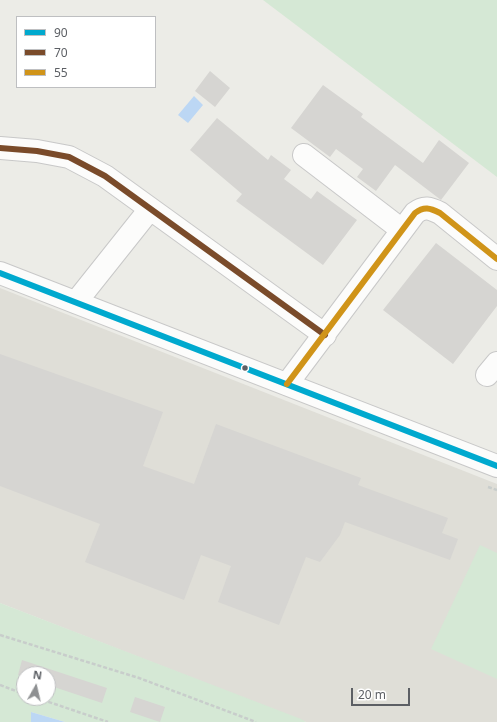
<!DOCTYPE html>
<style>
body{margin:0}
#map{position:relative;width:497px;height:722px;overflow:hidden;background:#ecece7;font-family:"Noto Sans",sans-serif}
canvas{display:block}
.legend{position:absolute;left:16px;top:16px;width:140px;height:72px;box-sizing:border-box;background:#fff;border:1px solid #bebfc1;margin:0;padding:5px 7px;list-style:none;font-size:12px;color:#5c5f64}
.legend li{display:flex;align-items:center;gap:8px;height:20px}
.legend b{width:20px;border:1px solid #bebfc1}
.north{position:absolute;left:16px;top:666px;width:40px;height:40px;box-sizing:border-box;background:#fff;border:1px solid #bebfc1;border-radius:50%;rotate:8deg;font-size:11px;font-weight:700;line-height:16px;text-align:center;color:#5c5f64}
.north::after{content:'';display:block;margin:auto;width:14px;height:18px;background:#8e9092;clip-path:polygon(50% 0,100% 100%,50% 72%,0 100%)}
.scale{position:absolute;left:351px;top:688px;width:59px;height:18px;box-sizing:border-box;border:2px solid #5c5f64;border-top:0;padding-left:5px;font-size:12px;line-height:14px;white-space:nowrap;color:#5c5f64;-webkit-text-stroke:3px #fff;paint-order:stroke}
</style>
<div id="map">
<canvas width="497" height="722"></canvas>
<ul class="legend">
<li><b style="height:5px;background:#00a9ce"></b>90</li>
<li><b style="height:5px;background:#7a4b2a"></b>70</li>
<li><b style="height:5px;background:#d09419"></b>55</li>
</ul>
<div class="north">N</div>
<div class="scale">20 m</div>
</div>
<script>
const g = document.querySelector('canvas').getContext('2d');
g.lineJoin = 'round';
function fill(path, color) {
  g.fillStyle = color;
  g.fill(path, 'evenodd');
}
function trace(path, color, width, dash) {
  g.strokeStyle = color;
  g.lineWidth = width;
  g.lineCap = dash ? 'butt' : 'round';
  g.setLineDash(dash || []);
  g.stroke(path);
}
fill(new Path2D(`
 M0,288L497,484V722H306L0,603Z`), '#dfded7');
fill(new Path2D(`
 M263,0H497V177Z
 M480,545L497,553V679L431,649Z
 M0,603L301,719L306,722H65L31,712V722H0ZM24,674H48V698H24Z`), '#d5e8d5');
fill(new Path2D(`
 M194,96L203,105L188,123L178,115Z
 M31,712L65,722H31Z`), '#bcd7f4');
fill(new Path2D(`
 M210,71L230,88L215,107L195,91Z
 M323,85L363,114L361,117L423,163L439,140L469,163L441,200L395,165L376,191L357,177L363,169L336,149L330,157L291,128Z
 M217,118L268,160L271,155L291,170L284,179L311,199L317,191L357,220L323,265L236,201L242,194L190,150Z
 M436,243L497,290V306L453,364L383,310Z
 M0,354L163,412L143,466L194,484L216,424L361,478L358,485L448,518L442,533L458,539L450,560L345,522L340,535L320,562L306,557L279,625L218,602L231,566L201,555L184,600L85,562L100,524L0,486Z
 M22,660L107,688L102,703L48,685V674H24V677L18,675Z
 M135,697L165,707L160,722L130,712Z`), '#d6d5d2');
const minor = new Path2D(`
 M0,148L37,151L69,157L105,176L325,335
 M304,155L402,230
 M76,302L150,209
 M487,375L497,363
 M287,384L415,213C424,206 430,208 440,213L497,259`);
const tertiary = new Path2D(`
 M0,273L497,466`);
trace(minor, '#c8c8c8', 24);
trace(tertiary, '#c8c8c8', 24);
trace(new Path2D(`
 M488,487L497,490
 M0,635L139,678L256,722
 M0,685L24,694
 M37,698L108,722`), '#c8cdcb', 2.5, [4, 2]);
trace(minor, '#fcfcfb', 22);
trace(tertiary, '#fcfcfb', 22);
trace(new Path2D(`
 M0,273L497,466`), '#00a9ce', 6);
trace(new Path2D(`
 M0,148L37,151L69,157L105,176L325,335`), '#7a4b2a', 6);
trace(new Path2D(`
 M287,384L415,213C424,206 430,208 440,213L497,259`), '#d09419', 6);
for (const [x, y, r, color] of [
 [245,368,3.5,"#5c5f64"]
]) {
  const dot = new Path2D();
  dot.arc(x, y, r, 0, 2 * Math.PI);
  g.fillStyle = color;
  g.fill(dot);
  trace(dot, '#fff', 1.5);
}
</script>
